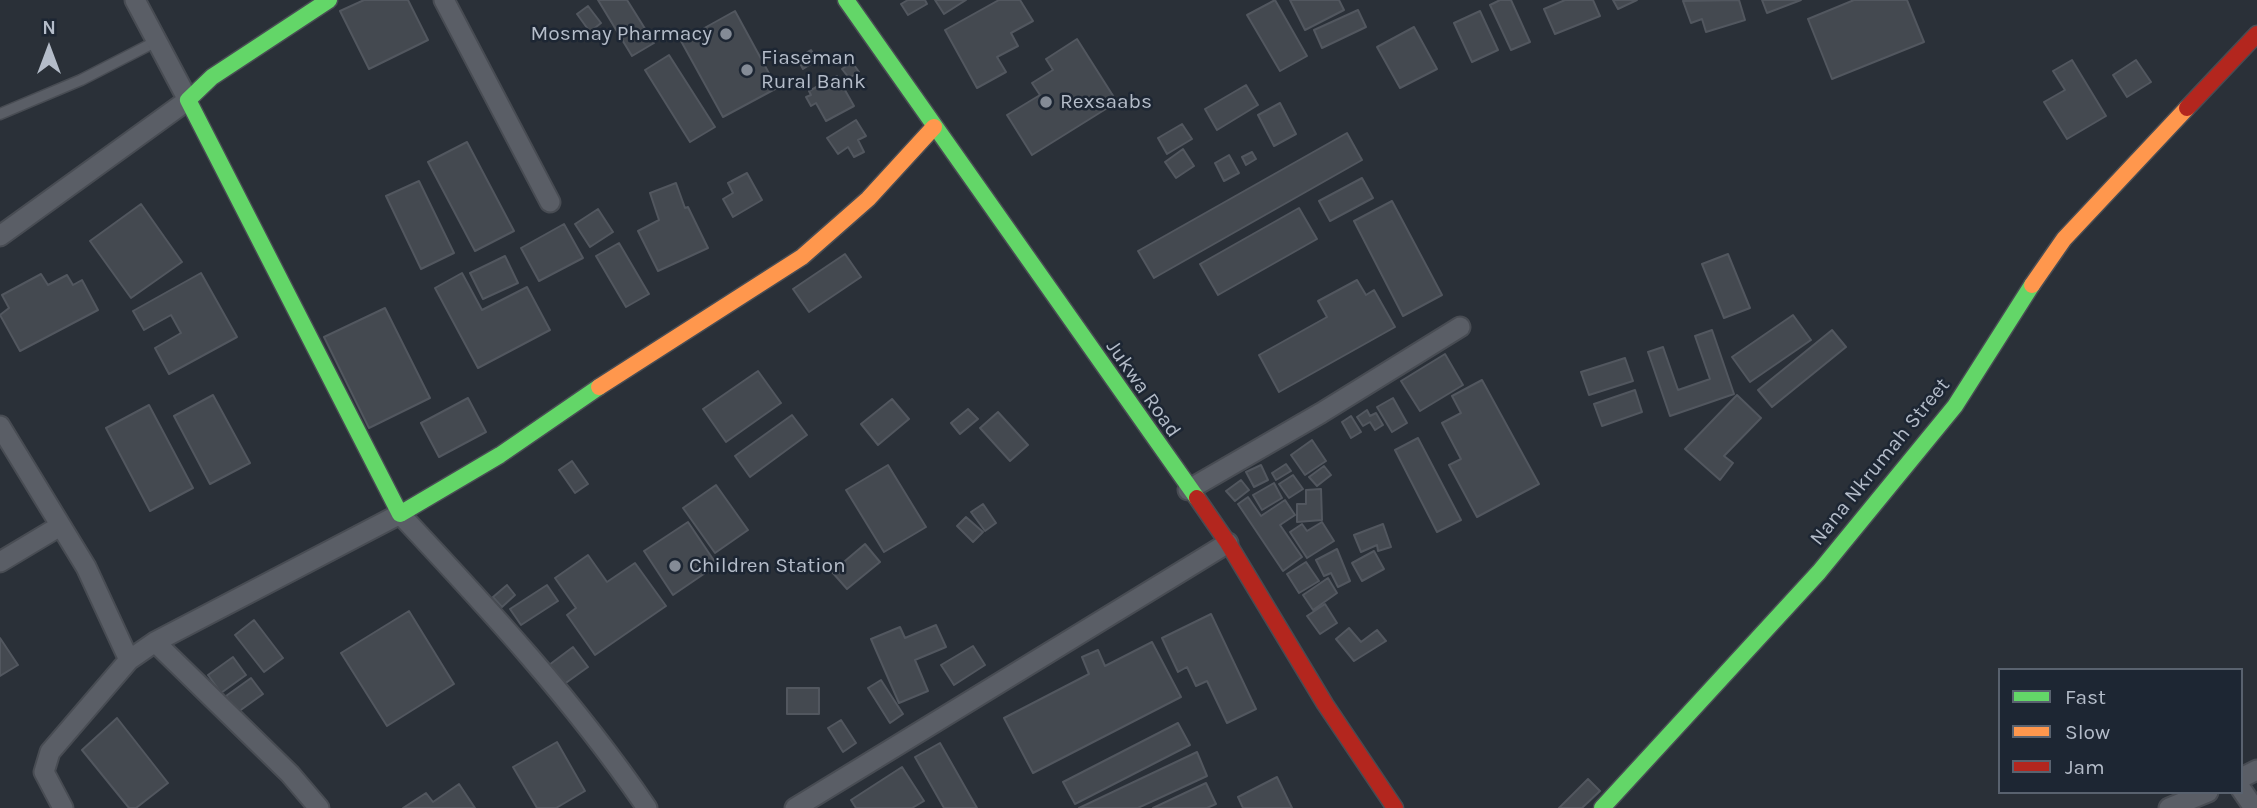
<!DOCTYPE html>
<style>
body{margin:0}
#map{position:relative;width:2257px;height:808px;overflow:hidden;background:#2a3038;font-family:Karla,sans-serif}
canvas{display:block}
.legend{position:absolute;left:1998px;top:668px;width:245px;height:126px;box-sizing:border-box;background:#1d2633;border:2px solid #59626f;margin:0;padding:9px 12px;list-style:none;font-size:21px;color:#b4bcc9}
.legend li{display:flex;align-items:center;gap:14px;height:35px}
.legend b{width:35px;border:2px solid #59626f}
.north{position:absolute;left:14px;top:14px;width:70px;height:70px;-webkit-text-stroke:5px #1d2633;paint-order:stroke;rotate:0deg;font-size:19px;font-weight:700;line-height:28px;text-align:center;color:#b4bcc9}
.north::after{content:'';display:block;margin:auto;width:24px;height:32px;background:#b4bcc9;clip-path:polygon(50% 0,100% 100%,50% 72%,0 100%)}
</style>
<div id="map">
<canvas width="2257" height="808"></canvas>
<ul class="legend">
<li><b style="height:9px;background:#63d668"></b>Fast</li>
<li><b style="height:9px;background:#ff974d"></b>Slow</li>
<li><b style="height:9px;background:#b3261e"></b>Jam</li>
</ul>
<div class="north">N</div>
</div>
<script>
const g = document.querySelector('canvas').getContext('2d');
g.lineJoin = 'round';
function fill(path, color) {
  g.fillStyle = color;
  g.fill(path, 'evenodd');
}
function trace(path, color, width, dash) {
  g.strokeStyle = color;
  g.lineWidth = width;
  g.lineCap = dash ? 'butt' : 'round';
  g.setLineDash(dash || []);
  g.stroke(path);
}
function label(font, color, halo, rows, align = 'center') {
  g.font = font + ' Karla,sans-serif';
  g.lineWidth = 5;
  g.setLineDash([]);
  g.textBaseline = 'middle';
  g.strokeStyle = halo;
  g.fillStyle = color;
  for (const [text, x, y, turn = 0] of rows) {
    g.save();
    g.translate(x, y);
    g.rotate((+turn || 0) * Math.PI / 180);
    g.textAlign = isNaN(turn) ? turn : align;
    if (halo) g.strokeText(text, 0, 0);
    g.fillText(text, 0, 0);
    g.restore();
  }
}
const building = new Path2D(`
 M364,0H408L428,40L369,69L340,11Z
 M598,0H627L654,43L632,56Z
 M908,0H925L927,4L908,15L901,4Z
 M935,0H966L944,14Z
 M999,0H1020L1033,21L1011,33L1018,46L997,57L1006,72L977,88L945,30Z
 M1275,0L1307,56L1280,71L1247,15Z
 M1290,0H1339L1344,10L1305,30Z
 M1500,0H1511L1530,42L1511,50L1490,5Z
 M1565,0H1593L1600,16L1555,34L1544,9Z
 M1613,0H1637L1618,9Z
 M1739,0L1745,20L1706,32L1702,19L1691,23L1683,1Z
 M1762,0H1801L1767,13Z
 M1854,0H1907L1924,42L1832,79L1808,19Z
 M588,6L601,23L590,32L577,14Z
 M1358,10L1366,27L1322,48L1314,30Z
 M735,11L777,88L723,117L681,41Z
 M1480,11L1498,50L1472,62L1454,23Z
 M1414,27L1437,69L1400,88L1377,47Z
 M1077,39L1117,102L1032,155L1007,115L1040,95L1032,83L1053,70L1046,59Z
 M811,50L817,60L803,69L797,58Z
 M669,55L715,127L690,142L645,70Z
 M2072,60L2106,116L2067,139L2044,102L2065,90L2053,71Z
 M2136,60L2151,82L2127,97L2113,75Z
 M852,62L859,72L849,78L842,69Z
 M837,76L854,106L826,121L816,103L811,106L806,97L811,95L809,91Z
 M1246,85L1258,105L1217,130L1205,109Z
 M1280,103L1296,134L1274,146L1258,115Z
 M856,120L866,136L858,140L864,152L854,157L848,147L838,154L827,138Z
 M1182,124L1192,139L1167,154L1158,138Z
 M1347,133L1362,160L1154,278L1138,251Z
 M467,142L514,231L475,251L428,162Z
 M1183,149L1194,166L1176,178L1165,162Z
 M1252,152L1256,159L1246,165L1242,157Z
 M1229,155L1239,173L1224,181L1215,163Z
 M747,173L762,200L733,217L723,199L733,193L728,183Z
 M1362,178L1373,198L1330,221L1319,201Z
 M419,181L454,253L421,269L386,196Z
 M676,183L685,208L688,207L708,248L658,271L638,231L659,220L650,193Z
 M1392,201L1442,295L1403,316L1354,221Z
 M141,204L182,262L131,298L90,241Z
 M1299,208L1317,239L1218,295L1200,264Z
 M598,209L613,232L590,247L575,224Z
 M564,224L583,258L539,281L521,248Z
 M619,243L649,294L626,307L596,256Z
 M845,254L861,277L809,312L793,289Z
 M1728,254L1750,308L1724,318L1702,264Z
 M505,256L518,283L483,299L470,273Z
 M201,273L237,337L169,374L155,348L181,333L171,315L144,330L133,311Z
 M462,273L482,310L527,287L550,330L478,368L435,288Z
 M41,274L48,285L67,275L73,285L82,280L98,310L20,351L0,315L9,308L2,295Z
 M1357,280L1366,295L1374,290L1395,327L1279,392L1259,355L1327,317L1318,301Z
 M385,308L430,398L369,428L324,337Z
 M1793,315L1811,340L1750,382L1732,357Z
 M1712,330L1734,394L1670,416L1648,352L1663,347L1678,390L1710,379L1695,336Z
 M1832,330L1846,347L1772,407L1758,390Z
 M1445,354L1463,385L1420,411L1401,381Z
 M1625,358L1633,381L1589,395L1581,372Z
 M758,371L781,403L726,442L703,409Z
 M1482,380L1539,484L1477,517L1449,465L1461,459L1442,423L1461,413L1452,396Z
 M1635,390L1642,412L1602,426L1594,404Z
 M213,395L250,463L210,484L174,416Z
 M1737,395L1761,418L1724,456L1733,463L1720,480L1685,449Z
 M468,398L486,432L439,457L421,423Z
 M1393,398L1407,423L1392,432L1377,407Z
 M892,399L909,419L878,445L861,424Z
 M149,405L193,488L150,511L106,428Z
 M968,409L978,419L960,434L951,423Z
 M1367,410L1370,416L1376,413L1383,425L1375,430L1370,422L1363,426L1357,417Z
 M998,412L1028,445L1010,461L980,428Z
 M792,415L807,435L750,477L735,456Z
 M1351,416L1361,432L1351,438L1342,422Z
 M1418,438L1461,520L1437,532L1395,450Z
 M1312,440L1326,461L1305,475L1291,455Z
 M572,461L588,484L575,493L559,470Z
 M1286,464L1291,471L1276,480L1272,473Z
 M888,465L926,527L884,552L846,490Z
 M1261,465L1268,480L1254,487L1246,472Z
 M1324,466L1331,475L1317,486L1309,477Z
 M1293,475L1303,489L1289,498L1279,484Z
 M1241,480L1249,490L1235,501L1226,491Z
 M1274,483L1282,498L1262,510L1253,495Z
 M716,485L748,530L715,553L683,508Z
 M1321,489L1322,520L1297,522V504H1306V490Z
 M1248,497L1261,516L1285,500L1295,515L1280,525L1302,557L1283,571L1238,504Z
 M983,504L996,523L985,531L971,512Z
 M966,517L983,532L973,542L957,526Z
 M688,522L717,565L673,595L644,551Z
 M1322,522L1334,541L1307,558L1290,532L1302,524L1307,531Z
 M1383,524L1391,547L1378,551L1377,545L1361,552L1354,535Z
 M865,544L880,562L847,589L832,572Z
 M1337,549L1350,581L1338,587L1331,573L1324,576L1316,560Z
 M1374,551L1384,569L1362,581L1352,563Z
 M588,555L607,582L635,563L666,606L595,655L567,615L576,608L555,578Z
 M1306,562L1319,581L1299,593L1287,574Z
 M1328,578L1337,593L1313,610L1303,595Z
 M507,585L515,595L502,607L493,597Z
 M547,585L558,601L521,625L510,609Z
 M1325,604L1337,623L1320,634L1307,616Z
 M409,611L454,684L387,726L341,653Z
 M1211,614L1256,709L1227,723L1207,681L1196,686L1187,667L1178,672L1162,638Z
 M254,620L283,658L264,672L235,635Z
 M936,625L946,647L915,660L928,691L899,703L871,639L900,627L905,638Z
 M1349,628L1361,642L1377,630L1386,641L1354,661L1336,639Z
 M0,638L18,665L0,676Z
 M1152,642L1181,697L1033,773L1004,718L1089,674L1082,657L1098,650L1105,666Z
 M973,646L985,665L954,685L941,665Z
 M573,647L588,667L563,685L549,665Z
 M233,657L246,675L221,693L208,675Z
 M251,678L263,694L238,712L226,696Z
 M881,680L903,714L890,723L868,688Z
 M787,688H819V714H787Z
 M117,718L168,783L136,808H129L82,750Z
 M841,720L856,743L843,752L828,728Z
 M1178,723L1190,745L1075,804L1063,782Z
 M557,742L585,791L556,808H537L513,767Z
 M940,743L977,808H944L915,757Z
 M1197,752L1207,776L1138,808H1079Z
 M902,767L924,801L912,808H856L851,800Z
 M1277,777L1292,808H1243L1238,797Z
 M1588,779L1600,791L1582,808H1559Z
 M1206,783L1216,804L1207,808H1153Z
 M459,784L475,808H403L426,793L433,802Z`);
fill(building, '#444950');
trace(building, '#52575f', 2);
const lane = new Path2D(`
 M0,114L81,80L157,41`);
const street = new Path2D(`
 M444,0L550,202
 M0,236L188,100L135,0
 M0,426L86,567L129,660
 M1188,490L1321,413L1460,327
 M0,562L60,526
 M155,642L290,774L319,808
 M2241,778L2257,770
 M2241,789L2254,808
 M63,808L44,772L50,752L129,660L155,642L400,514C488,608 574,701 647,808
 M795,808L1228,543
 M2169,808L2208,792`);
const fast = new Path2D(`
 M329,0L212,77L188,100L400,514L500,455L599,387
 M846,0L1197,498
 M1602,808L1819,572L1955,406L2032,285`);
const slow = new Path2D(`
 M2032,285L2064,239L2187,108
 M599,387L802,257L868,199L934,127`);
const jam = new Path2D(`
 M2187,108L2257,34
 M1197,498L1228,543L1325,704L1395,808`);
trace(lane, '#484c53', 13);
trace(street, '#484c53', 23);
trace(fast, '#484c53', 19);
trace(slow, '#484c53', 19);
trace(jam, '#484c53', 19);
trace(lane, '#5a5e66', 10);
trace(street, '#5a5e66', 19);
trace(fast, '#63d668', 16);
trace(slow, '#ff974d', 16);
trace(jam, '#b3261e', 16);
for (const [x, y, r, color] of [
 [726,34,7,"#848b96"],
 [747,70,7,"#848b96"],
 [1046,102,7,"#848b96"],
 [675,566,7,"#848b96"]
]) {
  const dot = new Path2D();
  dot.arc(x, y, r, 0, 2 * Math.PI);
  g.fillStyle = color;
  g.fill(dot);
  trace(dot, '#1d2633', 2.5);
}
label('21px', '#b4bcc9', '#1d2633', [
 ["Mosmay Pharmacy",712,34,"right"],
 ["Fiaseman",761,58],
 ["Rural Bank",761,82],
 ["Rexsaabs",1060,102],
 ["Children Station",689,566]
], 'left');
label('21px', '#b4bcc9', '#1d2633', [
 ["Jukwa Road",1143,389,55],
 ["Nana Nkrumah Street",1880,462,-51]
]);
</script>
